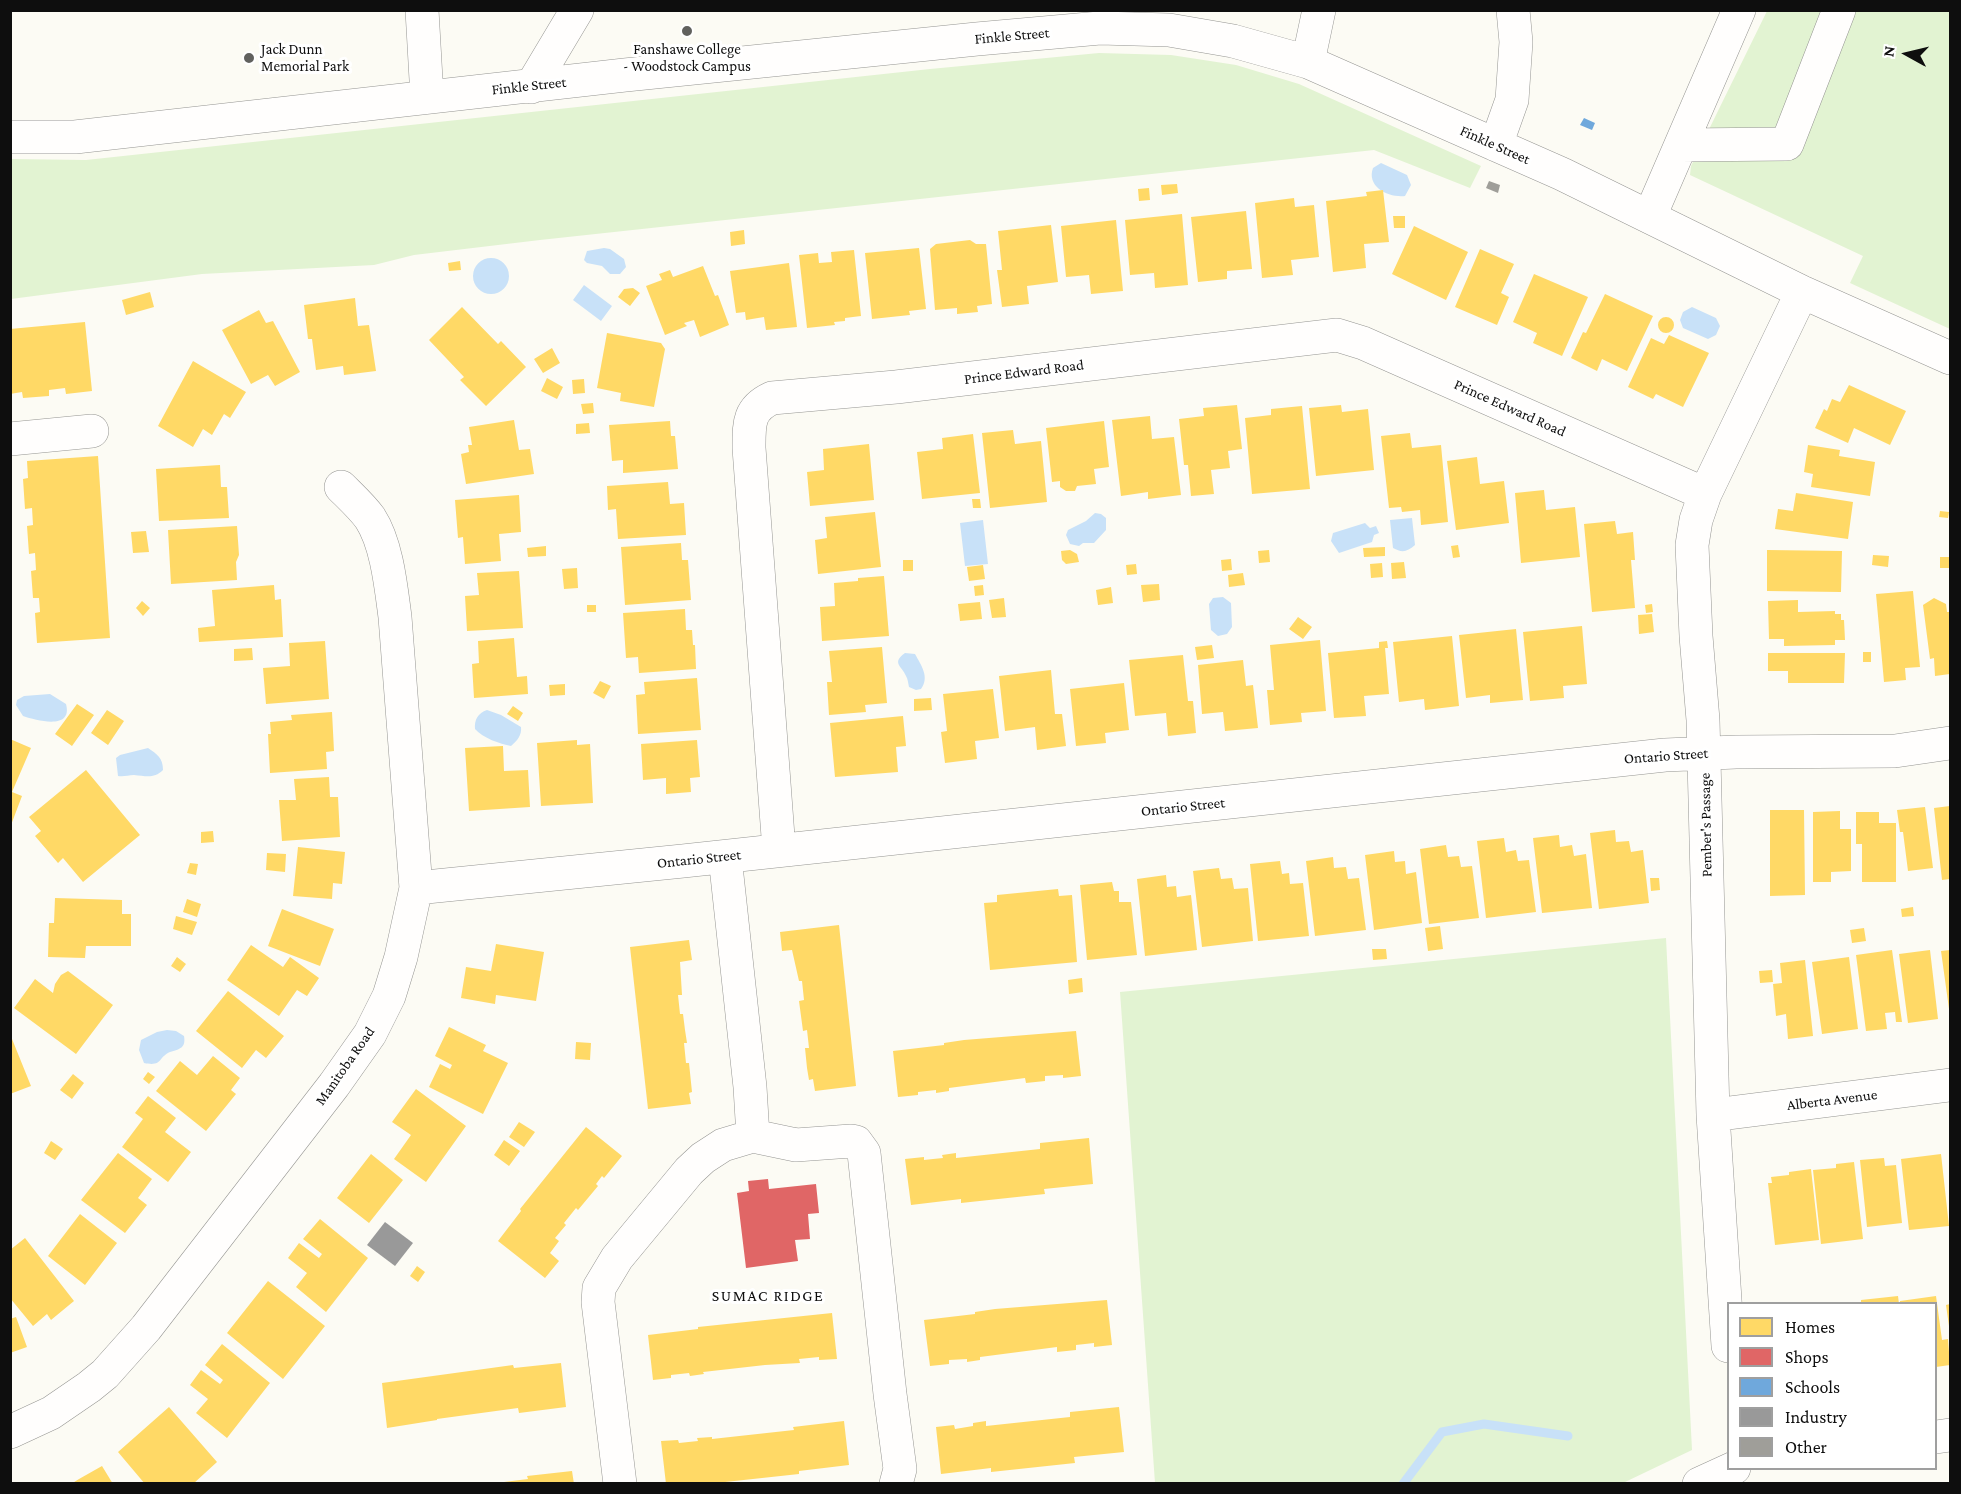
<!DOCTYPE html>
<style>
body{margin:0}
#map{position:relative;width:1961px;height:1494px;overflow:hidden;background:#fcfbf4;font-family:"Crimson Pro",serif}
canvas{display:block}
.frame{position:absolute;inset:0;border:12px solid #0e0e0e;pointer-events:none}
.legend{position:absolute;left:1727px;top:1302px;width:210px;height:168px;box-sizing:border-box;background:#fff;border:2px solid #9f9f9f;margin:0;padding:8px 10px;list-style:none;font-size:18px;color:#0e0e0e}
.legend li{display:flex;align-items:center;gap:12px;height:30px}
.legend b{width:30px;border:2px solid #9f9f9f}
.north{position:absolute;left:1877px;top:24px;width:60px;height:60px;-webkit-text-stroke:4px #fff;paint-order:stroke;rotate:278deg;font-size:16px;font-weight:700;line-height:24px;text-align:center;color:#0e0e0e}
.north::after{content:'';display:block;margin:auto;width:21px;height:27px;background:#0e0e0e;clip-path:polygon(50% 0,100% 100%,50% 72%,0 100%)}
</style>
<div id="map">
<canvas width="1961" height="1494"></canvas>
<div class="frame"></div>
<ul class="legend">
<li><b style="height:16px;background:#ffd966"></b>Homes</li>
<li><b style="height:16px;background:#e06666"></b>Shops</li>
<li><b style="height:16px;background:#6fa8dc"></b>Schools</li>
<li><b style="height:16px;background:#999"></b>Industry</li>
<li><b style="height:16px;background:#9f9e99"></b>Other</li>
</ul>
<div class="north">N</div>
</div>
<script>
const g = document.querySelector('canvas').getContext('2d');
g.lineJoin = 'round';
function fill(path, color) {
  g.fillStyle = color;
  g.fill(path, 'evenodd');
}
function trace(path, color, width, dash) {
  g.strokeStyle = color;
  g.lineWidth = width;
  g.lineCap = dash ? 'butt' : 'round';
  g.setLineDash(dash || []);
  g.stroke(path);
}
function label(font, color, halo, rows, align = 'center') {
  g.font = font + ' "Crimson Pro",serif';
  g.lineWidth = 6;
  g.setLineDash([]);
  g.textBaseline = 'middle';
  g.strokeStyle = halo;
  g.fillStyle = color;
  for (const [text, x, y, turn = 0] of rows) {
    g.save();
    g.translate(x, y);
    g.rotate((+turn || 0) * Math.PI / 180);
    g.textAlign = isNaN(turn) ? turn : align;
    if (halo) g.strokeText(text, 0, 0);
    g.fillText(text, 0, 0);
    g.restore();
  }
}
fill(new Path2D(`
 M1767,11H1950V329L1850,283L1863,256L1690,175L1691,166Z
 M1099,53L1171,55L1236,65L1299,84L1481,166L1470,188L1374,150L540,240L414,255L374,265L202,274L11,299V159L86,160L930,69Z
 M1666,938L1692,1450L1623,1483H1155L1120,992Z`), '#e2f3d2');
fill(new Path2D(`
 M1381,163L1407,175L1411,185L1405,196C1389,198 1366,187 1373,168Z
 M604,248L610,249L624,259L626,267L620,274H610L602,266L587,263L584,260L587,251Z
 M473 276a18 18 0 1 1 36 0a18 18 0 1 1-36 0Z
 M584,285L612,306L601,321L573,300Z
 M1692,307L1716,318L1720,326L1716,335L1708,339L1683,328L1680,320L1683,312Z
 M1095,513L1101,514L1106,518V530L1094,543H1083L1079,546L1070,544L1066,535L1068,530L1086,521Z
 M1412,518L1415,545C1407,552 1402,553 1393,548L1390,520Z
 M983,520L988,564L965,566L960,523Z
 M1365,523L1370,528L1376,526L1379,533L1374,535L1372,542L1339,553L1331,541L1333,533Z
 M1223,597L1231,603L1232,627L1227,634L1218,636L1211,630L1209,604L1213,598Z
 M905,653L915,654C921,665 930,677 921,689L916,690L909,687C908,683 908,679 906,676C902,666 891,663 905,653Z
 M50,694L66,704C73,730 38,721 23,716L16,705L17,700L24,696Z
 M487,710L501,715L521,727C522,735 517,741 511,746C500,744 483,738 475,729C474,720 478,713 487,710Z
 M148,748C157,754 163,758 163,770C154,779 146,776 134,775C128,775 124,777 118,776L116,758L120,755Z
 M167,1030L176,1031L184,1036C186,1048 180,1049 170,1052C158,1057 163,1067 144,1063L139,1050L141,1040L157,1032Z`), '#c8e1f8');
fill(new Path2D(`
 M1177,184L1178,193L1162,195L1161,185Z
 M1149,188L1150,200L1139,201L1138,189Z
 M1383,190L1389,242L1364,244L1366,268L1333,272L1326,201L1367,196L1366,192Z
 M1294,198L1295,207L1314,205L1319,257L1291,260L1293,275L1262,278L1255,203Z
 M1246,211L1252,269L1227,271V279L1198,282L1191,217Z
 M1182,214L1188,285L1155,288L1154,273L1130,275L1125,220Z
 M1393,216H1405V228H1394Z
 M1116,220L1123,291L1091,294L1089,275L1066,277L1061,226Z
 M1051,225L1058,282L1027,286L1029,304L1002,307L997,270H1002L998,231Z
 M1414,226L1468,252L1446,300L1392,274Z
 M744,230L745,244L731,246L730,232Z
 M970,240L976,244H986L992,304L977,306L978,312L957,314V308L935,310L930,249L936,244Z
 M919,248L926,309L909,311L910,315L872,319L865,253Z
 M1480,249L1514,264L1501,293L1509,297L1497,325L1455,307Z
 M854,250L861,316L845,318V321L834,322L835,325L807,328L799,255L818,253L819,263L832,262L831,252Z
 M460,261L461,270L449,271L448,263Z
 M789,263L797,327L766,330L764,317L746,320L745,312L736,313L730,271Z
 M703,266L715,296L718,295L729,325L700,337L694,320L684,323L687,326L665,335L646,286L662,280L659,274L670,270L673,277Z
 M1534,274L1588,297L1562,356L1533,343L1537,333L1513,322Z
 M633,288L640,293L630,306L618,297L624,289Z
 M150,292L154,307L126,315L122,300Z
 M1605,294L1653,316L1627,371L1602,359L1597,371L1571,358L1583,332L1586,333Z
 M355,298L358,326L369,325L376,371L344,375L343,366L316,370L312,339H308L304,305Z
 M462,307L498,344L501,341L526,367L486,406L460,380L464,377L429,340Z
 M259,310L266,323L273,321L300,372L275,386L268,375L251,384L222,330Z
 M1658 325a8 8 0 1 1 16 0a8 8 0 1 1-16 0Z
 M85,322L92,391L66,394L65,388L49,390V396L23,398L22,392L10,394V329Z
 M607,333L661,343L665,349L654,407L620,401L621,393L597,388Z
 M1669,335L1709,353L1683,407L1656,394L1653,399L1628,387L1651,338L1664,344Z
 M552,348L560,363L543,373L534,359Z
 M193,361L246,392L230,418L224,414L212,435L203,429L193,447L158,426Z
 M547,378L563,387L557,399L541,391Z
 M584,379L585,393L573,394L572,380Z
 M1849,385L1906,411L1890,445L1854,428L1848,443L1815,428L1824,409L1827,411L1832,399L1840,402Z
 M593,403L594,413L583,414L581,404Z
 M1237,405L1242,449L1228,451L1230,468L1211,470L1214,494L1191,496L1188,465H1184L1179,419L1204,416L1203,408Z
 M1341,405L1342,412L1368,409L1374,470L1316,476L1309,408Z
 M1302,406L1310,489L1252,494L1245,418L1271,415V409Z
 M1150,416L1152,439L1174,437L1181,495L1148,499V492L1121,496L1112,420Z
 M514,420L519,450L530,449L534,474L466,484L461,454L469,452L468,445H472L469,427Z
 M670,421L671,436H675L678,469L623,473V460L612,461L609,425Z
 M1104,421L1109,467L1094,469L1096,484L1077,486L1075,491H1066L1060,487V481L1052,482L1046,428Z
 M589,423L590,433L576,434V424Z
 M1013,430L1015,444L1041,441L1047,502L990,508L982,433Z
 M1410,433L1412,448L1441,445L1448,522L1421,525L1420,510L1402,512L1401,507L1389,508L1381,436Z
 M973,434L980,493L922,499L917,452L943,449L942,438Z
 M869,444L874,500L810,506L807,472L824,470L823,449Z
 M1808,445L1840,450L1839,456L1875,462L1870,496L1811,487L1813,474L1804,472Z
 M98,456L110,638L37,643L35,613L40,612L39,598H33L31,571L36,570L35,553L29,554L27,526L33,525L32,508L25,509L23,479L28,478L27,461Z
 M1477,457L1480,484L1504,481L1509,523L1456,530L1447,461Z
 M220,465L221,487H227L229,518L159,521L156,469Z
 M668,482L670,504L684,503L686,535L618,539L616,509L608,510L607,486Z
 M1544,490L1546,510L1575,507L1580,557L1521,563L1515,493Z
 M1796,493L1853,502L1848,539L1775,529L1778,509L1793,511Z
 M519,495L521,532L499,534L501,561L465,564L463,537L458,538L455,500Z
 M972,499H980L981,508H973Z
 M1940,511L1949,512L1948,518L1939,517Z
 M875,512L881,567L818,574L815,540L827,538L825,517Z
 M1615,521L1617,534L1633,532L1635,560H1631L1635,608L1592,612L1584,524Z
 M237,526L239,555L236,562L237,580L171,584L168,530Z
 M146,531L149,552L133,553L131,532Z
 M681,543L682,560H688L691,600L625,605L621,547Z
 M1458,545L1460,557L1453,558L1451,546Z
 M546,546V556L528,557L527,548Z
 M1385,547V556L1364,557L1363,548Z
 M1070,550L1077,554L1079,562L1066,564L1062,560L1061,551Z
 M1269,550L1270,562L1259,563L1258,551Z
 M1767,550L1842,551L1841,592L1767,591Z
 M1873,555L1889,556L1888,567L1872,565Z
 M1940,557H1950V568H1940Z
 M1231,559L1232,570L1222,571L1221,560Z
 M903,560H913V571H903Z
 M1404,562L1406,578L1392,579L1391,563Z
 M1382,563L1383,577L1371,578L1370,564Z
 M1136,564L1137,574L1127,575L1126,565Z
 M983,565L985,579L969,581L967,567Z
 M577,568L578,588L564,589L562,569Z
 M519,571L523,628L467,631L465,596L479,595L477,573Z
 M1243,573L1245,585L1229,587L1228,575Z
 M884,576L889,636L822,641L820,607L835,606L834,583L858,581V578Z
 M1159,584L1160,600L1143,602L1141,585Z
 M274,585L275,600L281,599L283,637L199,642L198,628L215,626L212,590Z
 M983,585L984,595L975,596L974,586Z
 M1111,587L1113,603L1098,605L1096,590Z
 M1913,591L1920,667L1905,668L1906,680L1884,682L1876,594Z
 M1004,598L1006,617L992,618L989,600Z
 M1934,598L1946,604L1947,612H1950V674L1935,676L1934,658L1930,659L1923,605Z
 M1798,600V612L1835,611V614H1841V620H1844L1845,640H1835V645L1784,646V639H1769L1768,601Z
 M142,601L150,608L143,616L136,608Z
 M980,602L982,619L960,621L958,604Z
 M1652,604L1653,612L1646,613L1645,605Z
 M587,605H596V612H587Z
 M685,609L686,630H692L693,645H695L696,669L639,673L638,657L626,658L623,613Z
 M1652,614L1654,632L1639,634L1638,615Z
 M1298,617L1312,627L1303,639L1289,629Z
 M1582,626L1587,684L1563,686L1564,698L1530,701L1523,632Z
 M1516,629L1523,700L1490,703V695L1466,698L1459,635Z
 M1452,636L1459,706L1425,710L1424,699L1399,702L1393,642Z
 M514,638L517,677L527,676L528,694L474,698L472,664L479,663L478,641Z
 M1320,640L1326,711L1301,713L1302,722L1270,725L1267,690H1274L1270,645Z
 M325,641L329,699L266,704L263,668L290,666L289,643Z
 M1387,641L1388,648H1385L1389,694L1364,696L1366,716L1334,718L1328,653L1379,648V642Z
 M1212,645L1214,658L1197,660L1195,647Z
 M882,647L887,703L865,705L866,712L829,715L827,682H832L829,651Z
 M252,648L253,660L234,661V649Z
 M1863,652H1871V662H1863Z
 M1768,653H1845L1844,683H1788V671H1768Z
 M1183,655L1188,701H1193L1196,733L1168,736L1166,713L1135,716L1129,660Z
 M1243,660L1246,686L1253,685L1258,728L1225,731L1223,712L1202,714L1198,665Z
 M1051,670L1055,714H1062L1066,746L1037,750L1035,727L1005,731L999,676Z
 M697,678L701,730L638,734L636,695L645,694L644,682Z
 M600,681L611,686L604,699L593,693Z
 M1124,683L1129,730L1105,733L1106,743L1076,746L1070,689Z
 M565,684V695L550,696L549,685Z
 M993,689L999,738L975,741L977,759L945,763L941,732L947,731L943,694Z
 M931,698L932,710L914,711V699Z
 M77,704L94,715L72,746L55,734Z
 M513,706L523,713L518,721L507,714Z
 M107,710L124,721L108,745L91,733Z
 M332,712L334,751L326,752L327,769L270,773L268,734H271L270,722L292,720L291,715Z
 M903,716L906,746L896,747L898,772L835,777L830,723Z
 M10,739L31,748L12,792L22,796L11,825Z
 M577,740V745L590,744L593,803L541,806L537,743Z
 M697,740L700,777L690,778L691,792L666,794V778L643,780L641,744Z
 M503,746L504,771L528,770L530,807L469,811L465,748Z
 M86,770L140,835L83,882L63,858L58,863L35,836L41,831L29,817Z
 M329,777L330,797H338L340,837L282,841L279,800H296L294,779Z
 M1950,806V879L1942,880L1934,808Z
 M1925,807L1933,868L1908,871L1903,832H1900L1897,810Z
 M1770,810H1804L1805,895L1770,896Z
 M1840,811V829H1851V871L1831,872V882H1813V812Z
 M1856,812H1879V823H1896V882H1862V844H1856Z
 M1615,830L1616,842L1629,841L1631,852L1643,850L1649,903L1599,909L1590,833Z
 M213,831L214,842L201,843V832Z
 M1559,835L1560,847L1572,845L1574,856L1586,854L1592,908L1542,913L1533,838Z
 M1504,838L1506,852L1516,850L1518,861L1529,860L1536,912L1486,918L1477,841Z
 M1446,845L1448,857L1459,856L1461,867L1472,866L1479,918L1429,924L1420,849Z
 M298,847L345,852L342,884L333,883L332,899L293,896Z
 M1394,851L1395,862L1405,861L1406,874L1416,872L1422,923L1374,930L1365,855Z
 M267,853L286,854L285,872L266,870Z
 M1333,857L1334,868L1346,867L1348,879L1359,878L1366,930L1315,936L1306,861Z
 M1280,861L1282,874L1289,873L1290,884L1303,883L1309,936L1258,941L1250,864Z
 M190,863L198,864L196,875L187,873Z
 M1219,868L1221,879L1232,878L1234,889L1248,888L1253,941L1202,947L1193,871Z
 M1166,875L1167,887L1176,886L1177,897L1191,895L1197,950L1145,956L1137,879Z
 M1650,878H1659L1660,890L1651,891Z
 M1112,882L1114,891H1119V902H1131L1137,955L1087,960L1080,885Z
 M1058,889L1059,896L1072,895L1077,962L990,970L984,903L997,902V895Z
 M55,898L122,900V914H131V946H86L85,958L48,957L49,923H54Z
 M187,899L201,904L197,917L183,912Z
 M1913,907L1914,916L1902,917L1901,909Z
 M282,909L334,929L320,966L268,946Z
 M176,916L197,922L192,935L173,929Z
 M839,925L856,1086L815,1091L813,1079L809,1080L807,1068L805,1048H809L807,1030L803,1031L799,1001L804,1000L802,981H799L792,950L782,951L780,932Z
 M1440,926L1443,949L1428,951L1425,928Z
 M1864,928L1866,941L1852,943L1850,930Z
 M689,940L692,960L680,962L682,995H678L680,1014H683L685,1030L687,1043H684L686,1063H689L692,1092L689,1093L691,1104L648,1109L630,947Z
 M496,944L544,952L536,1001L496,995L495,1004L461,998L466,967L491,971Z
 M251,945L283,967L290,957L319,978L307,996L297,990L279,1016L227,980Z
 M1372,949H1386L1387,959L1373,960Z
 M1892,950L1902,1022H1896L1895,1012L1885,1013L1887,1029L1866,1031L1856,955Z
 M1930,950L1938,1019L1908,1023L1899,954Z
 M1950,950V1009H1949L1941,951Z
 M177,957L186,964L180,972L171,966Z
 M1849,957L1858,1029L1822,1034L1812,962Z
 M1805,960L1813,1036L1788,1039L1786,1014L1776,1016L1773,984L1782,983L1780,963Z
 M1772,970L1773,982L1760,983L1759,971Z
 M68,971L113,1005L76,1054L14,1008L35,979L53,993L55,984L61,975Z
 M1082,978L1083,992L1069,994L1068,980Z
 M228,991L284,1036L266,1058L256,1050L242,1068L196,1031Z
 M449,1027L486,1045L483,1051L508,1063L483,1114L429,1087L440,1064L450,1069L452,1065L435,1056Z
 M1076,1031L1081,1076L1063,1078V1075L1045,1076V1081L1026,1083L1025,1078L949,1088V1091L936,1093V1090L918,1092V1095L898,1097L893,1051L944,1045V1043L964,1040Z
 M10,1034L31,1086L10,1094Z
 M576,1042L591,1043L590,1060L575,1059Z
 M213,1056L240,1078L231,1090L236,1094L206,1131L156,1091L180,1061L197,1075Z
 M148,1072L155,1077L149,1084L143,1079Z
 M73,1074L84,1083L72,1099L60,1090Z
 M416,1089L466,1126L426,1182L394,1159L411,1135L392,1122Z
 M148,1096L176,1118L165,1132L191,1152L168,1182L122,1147L143,1119L135,1113Z
 M519,1122L535,1132L524,1147L509,1137Z
 M586,1127L622,1156L604,1178L602,1176L596,1184L598,1186L578,1210L576,1208L564,1223L566,1225L555,1238L559,1241L550,1253L559,1261L545,1278L498,1241L521,1211L520,1209Z
 M1089,1138L1093,1184L1044,1189L1045,1194L961,1203V1199L911,1205L905,1159L924,1157V1160L933,1159L943,1158L942,1155L956,1153V1158L1040,1149V1143Z
 M504,1140L520,1151L509,1166L494,1155Z
 M51,1141L63,1149L55,1160L44,1153Z
 M118,1153L152,1179L138,1198L147,1205L125,1233L81,1200Z
 M371,1154L403,1180L369,1223L337,1198Z
 M1941,1154L1949,1226L1909,1230L1901,1159Z
 M1884,1158L1885,1166L1896,1165L1902,1223L1867,1227L1860,1160Z
 M1854,1162L1863,1239L1821,1244L1813,1170L1836,1168V1164Z
 M1811,1169L1819,1240L1775,1245L1768,1183H1772L1771,1177L1789,1175V1172Z
 M80,1214L117,1243L85,1285L48,1256Z
 M320,1219L368,1258L326,1312L296,1287L307,1273L288,1258L299,1243L319,1258L322,1254L303,1239Z
 M25,1238L74,1301L51,1320L47,1314L33,1326L10,1298V1250Z
 M417,1266L425,1272L418,1282L410,1276Z
 M268,1281L325,1326L283,1379L227,1333Z
 M1898,1296L1899,1304H1861V1300Z
 M1936,1296L1942,1340L1948,1339L1950,1365L1936,1367V1304H1900V1301Z
 M1107,1300L1112,1345L1094,1347V1343L1076,1345V1350L1057,1352V1347L980,1357V1360L967,1362V1359L949,1360V1364L930,1366L924,1320L975,1314V1312L995,1309Z
 M1950,1304V1326H1949L1946,1305Z
 M832,1313L837,1359L819,1360V1357L799,1359L800,1363L765,1365L703,1372L704,1374L690,1376L689,1373L671,1375V1378L653,1380L648,1335L698,1329V1327Z
 M16,1317L27,1347L10,1353V1319Z
 M222,1344L270,1383L227,1438L196,1413L208,1399L190,1385L201,1370L220,1384L223,1380L205,1365Z
 M561,1363L566,1407L519,1413L518,1408L437,1419V1420L387,1428L382,1383L513,1365L514,1368Z
 M169,1407L217,1462L193,1484H145L118,1452Z
 M1119,1407L1124,1452L1074,1457L1075,1463L991,1472V1468L941,1474L936,1427L954,1425L955,1429L973,1426V1423L986,1421V1426L1070,1417V1412Z
 M844,1421L849,1465L799,1471V1474L716,1483V1482L666,1484L661,1441L678,1440L679,1443L698,1441L697,1438L712,1437V1439L794,1430L793,1427Z
 M102,1466L113,1484H71L79,1479Z
 M572,1471L574,1484H504V1482L528,1479L527,1476Z`), '#ffd966');
fill(new Path2D(`
 M768,1179L769,1189L816,1184L819,1213L808,1214L810,1239L795,1240L798,1261L746,1268L737,1193L749,1191L748,1181Z`), '#e06666');
fill(new Path2D(`
 M1584,118L1595,123L1592,130L1580,125Z`), '#6fa8dc');
fill(new Path2D(`
 M385,1222L413,1243L395,1266L367,1245Z`), '#999');
trace(new Path2D(`
 M1403,1484L1442,1432L1484,1424L1568,1436`), '#c8e1f8', 9);
fill(new Path2D(`
 M1489,181L1500,185L1498,193L1486,188Z`), '#9f9e99');
const minor = new Path2D(`
 M422,10L427,97
 M1308,62L1319,10
 M531,87L577,10
 M10,137H75L625,75L977,39L1100,28L1169,30L1233,41L1308,62L1562,174L1802,292L1950,358
 M1496,145L1512,100L1516,42L1513,10
 M1681,145L1787,144L1839,10
 M1650,216L1739,10
 M10,439L92,431
 M779,850L749,448C749,424 748,409 772,398L896,387L1337,335L1363,343L1705,494
 M725,857L750,1087L753,1136
 M416,888L683,861L1665,755L1736,752L1895,751L1950,743
 M1713,1115L1950,1085
 M1728,1346L1713,1115L1703,720L1696,636L1692,545L1696,520L1705,494L1802,292
 M10,1432L51,1413L89,1387L105,1374L146,1328L334,1085L370,1034L389,996L401,957L416,888L395,617C391,587 387,544 370,518C362,507 351,497 341,487
 M1936,1437L1950,1435
 M620,1484L598,1302L599,1288L617,1258L689,1171L703,1158L723,1145L753,1136L796,1145L851,1141L856,1142L864,1153L890,1394L900,1469L896,1484
 M1699,1484L1734,1468`);
trace(minor, '#959592', 34);
trace(minor, '#fffefd', 33);
for (const [x, y, r, color] of [
 [687,31,6,"#61615e"],
 [249,58,6,"#61615e"]
]) {
  const dot = new Path2D();
  dot.arc(x, y, r, 0, 2 * Math.PI);
  g.fillStyle = color;
  g.fill(dot);
  trace(dot, '#fff', 2);
}
label('15px', '#0e0e0e', '#fff', [
 ["Finkle Street",1012,36,-5],
 ["Finkle Street",529,86,-6],
 ["Finkle Street",1495,145,24],
 ["Prince Edward Road",1024,372,-7],
 ["Prince Edward Road",1510,408,24],
 ["Ontario Street",1666,756,-4],
 ["Ontario Street",1183,807,-6],
 ["Pember's Passage",1706,825,-91],
 ["Ontario Street",699,859,-6],
 ["Manitoba Road",345,1066,-55],
 ["Alberta Avenue",1832,1100,-7]
]);
label('15px', '#0e0e0e', '#fff', [
 ["Jack Dunn",261,49],
 ["Memorial Park",261,66],
 ["Fanshawe College",687,49,"center"],
 ["- Woodstock Campus",687,66,"center"]
], 'left');
g.letterSpacing = '1.5px';
label('16px', '#0e0e0e', '#fff', [
 ["SUMAC RIDGE",768,1296]
]);
g.letterSpacing = '0px';
</script>
